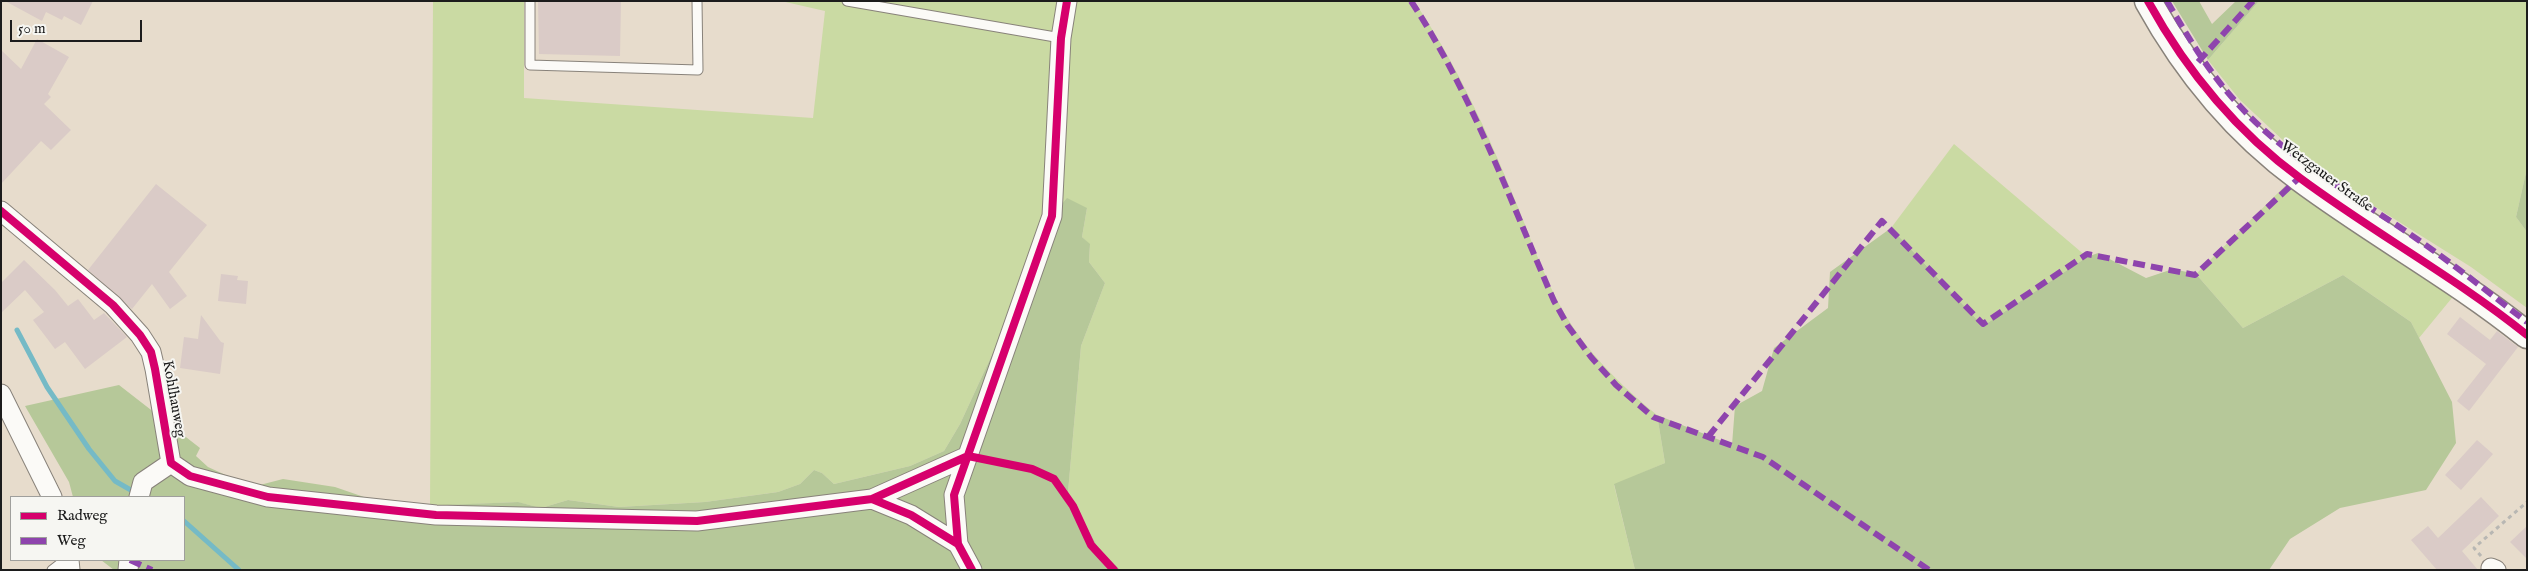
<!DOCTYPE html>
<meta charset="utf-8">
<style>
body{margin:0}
#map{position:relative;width:2528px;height:571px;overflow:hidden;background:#e7dccc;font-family:"IM FELL English",serif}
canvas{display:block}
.frame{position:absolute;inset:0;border:2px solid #1c1c1c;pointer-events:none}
.legend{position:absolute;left:10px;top:496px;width:175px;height:65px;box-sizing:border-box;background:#f6f6f2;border:1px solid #9f9f9c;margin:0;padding:6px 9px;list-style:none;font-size:15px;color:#1c1c1c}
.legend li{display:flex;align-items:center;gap:10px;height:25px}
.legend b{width:25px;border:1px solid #9f9f9c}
.scale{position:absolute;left:10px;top:20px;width:132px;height:22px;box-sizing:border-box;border:2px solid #1c1c1c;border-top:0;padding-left:6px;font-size:15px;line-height:18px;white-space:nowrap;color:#1c1c1c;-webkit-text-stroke:4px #f6f6f2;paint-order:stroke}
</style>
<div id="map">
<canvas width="2528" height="571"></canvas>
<div class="frame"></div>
<ul class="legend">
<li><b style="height:6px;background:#d6006c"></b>Radweg</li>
<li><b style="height:6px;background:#8e44ad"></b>Weg</li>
</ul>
<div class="scale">50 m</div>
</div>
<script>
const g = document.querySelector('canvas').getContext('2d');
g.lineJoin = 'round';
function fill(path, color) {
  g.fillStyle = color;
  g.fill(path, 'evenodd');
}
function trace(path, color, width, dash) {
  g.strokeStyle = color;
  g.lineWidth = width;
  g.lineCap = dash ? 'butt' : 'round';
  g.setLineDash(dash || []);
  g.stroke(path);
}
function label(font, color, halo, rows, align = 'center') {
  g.font = font + ' "IM FELL English",serif';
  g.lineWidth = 4;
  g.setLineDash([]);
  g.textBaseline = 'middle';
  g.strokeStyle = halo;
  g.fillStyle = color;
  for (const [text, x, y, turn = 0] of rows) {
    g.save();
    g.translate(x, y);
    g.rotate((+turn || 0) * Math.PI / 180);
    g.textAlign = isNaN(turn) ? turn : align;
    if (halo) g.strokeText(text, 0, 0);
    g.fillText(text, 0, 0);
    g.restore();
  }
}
fill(new Path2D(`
 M433,1H524V98L813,118L825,11L781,1H1414C1456,63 1487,131 1515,200C1533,243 1547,288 1573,327C1596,361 1625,389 1657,415L1665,463L1614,485L1635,570H1121L1100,551L1068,492L1081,346L1105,283L1089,262L1090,245L1082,237L1087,208L1002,333L960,424L944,451L910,466L834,484L822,473L814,470L800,484L778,492L705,502L619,507L568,500L541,508L517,502L430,506Z
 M2259,1H2527V168L2516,217L2527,232V308L2471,267L2337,183L2287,144L2240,100L2208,60Z
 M1954,144L2087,257L1983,326L1891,228Z
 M2289,182L2411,269L2456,293L2419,338L2411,322L2343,275L2243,328L2196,274Z`), '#cadaa3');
fill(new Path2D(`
 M2172,1H2199L2212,24L2236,1H2259L2208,60Z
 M2527,168V232L2516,217Z
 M1067,198L1087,208L1082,237L1090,244L1089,262L1105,283L1081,346L1068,492L1100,551L1121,570H114L101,560H184V497H73L69,482L25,406L119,385L200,448L196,456L208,467L252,487L283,479L335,487L393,507L518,502L541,508L568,500L619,507L705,502L778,492L800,484L814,470L822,473L834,484L910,466L944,451L960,424L1002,333L1052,216Z
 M1891,228L1983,326L2087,257L2098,253L2146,278L2173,269L2196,274L2243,328L2343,275L2411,322L2452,402L2456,443L2426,490L2340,508L2290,539L2269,570H1635L1614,484L1665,463L1657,415L1732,445L1735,406L1762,391L1774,348L1828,308L1830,272Z`), '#b6c899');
trace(new Path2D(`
 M17,330L47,387L89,449L115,481L136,493
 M184,521L239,570`), '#75bac6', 5);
fill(new Path2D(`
 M5,1H93L81,25L64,16L62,20L46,12L42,21Z
 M538,1H621L620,56L539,54Z
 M37,39L69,57L48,94L51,97L44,104L71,130L51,150L41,141L1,184V50L21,69Z
 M156,184L207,225L169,272L187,296L170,309L152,284L132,309L88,270Z
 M24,260L55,290L68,306L78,299L94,320L104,313L127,337L85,369L65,342L55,349L33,320L44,312L25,290L1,313V283Z
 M221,274L238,276L237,280L248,281L246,304L218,301Z
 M201,315L221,342L224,343L220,374L180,368L184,337L198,339Z
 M2460,317L2490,340L2497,331L2518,347L2469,411L2457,401L2486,364L2447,334Z
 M2477,440L2493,454L2461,490L2445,475Z
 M2481,497L2499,516L2462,551L2478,570H2437L2411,540L2428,526L2438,538Z
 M2527,526V559L2510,542Z`), '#dacbc7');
const lane = new Path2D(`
 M530,1V65L698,70L697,1
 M847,1L1061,38
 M52,570L65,560`);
const street = new Path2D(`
 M1,211L113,305L140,335L151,352L155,369L171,463L190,476L268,497L436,515L697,521L872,499L968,456
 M1,394L52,497
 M139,497L143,482L171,463
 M872,499L911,515L958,544
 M69,560L70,570
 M2491,568L2496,570
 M128,570L129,560
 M972,570L958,544L954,495L1052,216L1061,38L1067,1`);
const secondary = new Path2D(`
 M2148,1C2186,70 2236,131 2300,178C2374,233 2455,277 2527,335`);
trace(lane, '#88827a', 11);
trace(street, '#88827a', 21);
trace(secondary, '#88827a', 29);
trace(new Path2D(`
 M2481,556L2474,548L2527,502`), '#b8b7b3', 3, [4, 4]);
trace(lane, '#fbfaf7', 9);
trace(street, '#fbfaf7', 19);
trace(secondary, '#fbfaf7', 26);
trace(new Path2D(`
 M1411,1C1472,94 1510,200 1554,301L1568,326L1591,357L1616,385L1653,417L1763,457L1929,570
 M2167,1C2188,37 2208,71 2236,102C2287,159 2355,196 2417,239C2455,265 2490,294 2527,322
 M2198,62L2253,1
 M1708,437L1882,221L1983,324L2087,254L2195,275L2299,178
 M130,560L152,570`), '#8e44ad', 6, [12, 6]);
trace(new Path2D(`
 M2148,1C2186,70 2236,131 2300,178C2374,233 2455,277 2527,335
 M1,211L113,305L140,335L151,352L155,369L171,463L190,476L268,497L436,515L697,521L872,499L968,456L1032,469L1054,479L1073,506L1091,545L1114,570
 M872,499L911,515L958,544
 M972,570L958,544L954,495L1052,216L1061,38L1067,1`), '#d6006c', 8);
label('15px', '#1c1c1c', '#f6f6f2', [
 ["Wetzgauer Straße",2326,177,36],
 ["Kohlhauweg",173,399,80]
]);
</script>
